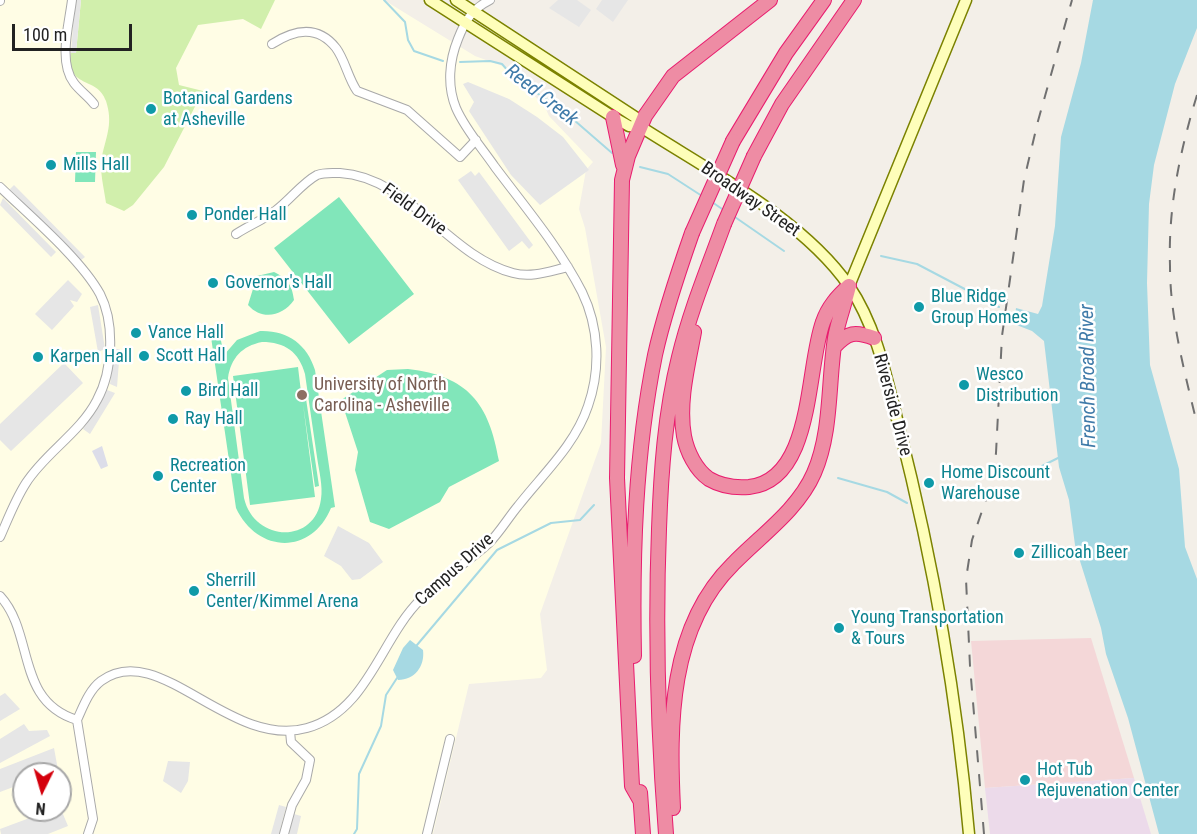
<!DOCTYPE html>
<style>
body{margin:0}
#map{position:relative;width:1197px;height:834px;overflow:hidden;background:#f3efe8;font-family:"Roboto Condensed",sans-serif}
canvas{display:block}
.north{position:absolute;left:12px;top:762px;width:60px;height:60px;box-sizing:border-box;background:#fff;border:2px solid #a7a7a7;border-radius:50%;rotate:185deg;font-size:16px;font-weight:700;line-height:24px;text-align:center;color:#222}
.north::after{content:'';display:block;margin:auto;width:21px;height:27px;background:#d4000c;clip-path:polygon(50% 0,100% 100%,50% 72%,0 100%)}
.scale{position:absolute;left:12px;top:24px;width:120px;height:27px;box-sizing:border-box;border:3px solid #222;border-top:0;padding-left:8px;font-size:18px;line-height:21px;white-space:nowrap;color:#222;-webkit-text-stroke:4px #fff;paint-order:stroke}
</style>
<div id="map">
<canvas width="1197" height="834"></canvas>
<div class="north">N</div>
<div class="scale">100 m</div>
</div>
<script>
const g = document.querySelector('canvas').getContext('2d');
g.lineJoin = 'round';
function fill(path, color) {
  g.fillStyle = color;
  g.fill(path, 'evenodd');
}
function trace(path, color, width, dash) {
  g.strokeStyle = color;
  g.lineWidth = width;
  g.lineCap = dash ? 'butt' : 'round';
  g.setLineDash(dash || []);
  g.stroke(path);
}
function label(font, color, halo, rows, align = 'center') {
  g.font = font + ' "Roboto Condensed",sans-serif';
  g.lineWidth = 5;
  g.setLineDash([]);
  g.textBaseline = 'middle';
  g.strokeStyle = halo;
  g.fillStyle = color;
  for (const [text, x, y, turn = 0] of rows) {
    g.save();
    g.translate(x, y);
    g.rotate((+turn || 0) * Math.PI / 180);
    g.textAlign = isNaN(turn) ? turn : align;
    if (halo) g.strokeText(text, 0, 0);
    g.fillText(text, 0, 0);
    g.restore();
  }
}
fill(new Path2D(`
 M1091,638L1134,778L985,788L971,641Z`), '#f4d7d8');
fill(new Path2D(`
 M1134,778L1151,834H990L985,788Z`), '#ecdaea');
fill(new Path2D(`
 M0,0H384L475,56L508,68L545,107L549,116L593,162L586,170L579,209L585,228L606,347L601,443L540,614L547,670L541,678L469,684L433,834H0ZM24,774H60V810H24Z`), '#fffde5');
fill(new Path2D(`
 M81,0H275L261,29L243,19L198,25L176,68L179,85L203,91L164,167L133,205L124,211L106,203C104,188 99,170 102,156C107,134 113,123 106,101C97,75 66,90 71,53H76Z`), '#d1efac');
fill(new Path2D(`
 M76,152H96L95,182H75Z
 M339,197L414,294L349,344L274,248Z
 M274,272C288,279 292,285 294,300C283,316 262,321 248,305L257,276Z
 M260,331C287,330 307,344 315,370L335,507L331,508C311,556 257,553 236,508L211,337L220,336L224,355L237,340ZM262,342C285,342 299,352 305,374C309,402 313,430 317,457C319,471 323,486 321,499C315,545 254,542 244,498L228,378C231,358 242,346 262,342Z
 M298,367L301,392H305L319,486L315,487L303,404L315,497L250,505L233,376Z
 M408,369C468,376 489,403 499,461L449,487L440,502L389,529L370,522L355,470L358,452L341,400L387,370Z`), '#81e6ba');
fill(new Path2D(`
 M75,0H81L76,53H71Z
 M558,0H577L591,10L579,27L549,8Z
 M602,0H628L613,22L596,9Z
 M468,82L509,99L537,117L563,137L589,170L540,205L511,175L469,111L474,102L463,84Z
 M471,171L475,176L479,172L533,245L529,249L522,241L509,251L458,180Z
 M14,185L85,257L81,260L9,190Z
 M3,198L56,252L51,257L0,205Z
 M68,280L82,294L77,302L70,300L74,306L52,330L35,314Z
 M98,305L105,349L98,352L90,307Z
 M115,349H120L117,387L110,384Z
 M64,363L83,383L11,451L0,440V424Z
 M107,390L115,393L90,434L83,429Z
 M338,526L369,543L383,562L360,579L352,580L341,566L324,556Z
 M5,693L20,709L0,721V696Z
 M24,724L29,731L47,730L50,736L0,763V739Z
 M54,748L58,770L47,774H24V783L0,792V769Z
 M168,761L190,762L188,781L181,793L163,781Z
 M279,805L286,807L279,834H271Z
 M60,807L68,826L48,834H1L0,829L51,810H60Z
 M294,814L301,816L297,834H289Z`), '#e6e6e6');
fill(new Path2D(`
 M102,446L108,466L101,469L92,451Z`), '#dcdde9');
fill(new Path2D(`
 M1093,0H1197V28L1175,84L1154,165L1149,204L1147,283L1150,365L1179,469L1185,547L1197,579V834H1159L1128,718L1106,654L1101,628L1075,545L1069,500L1059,467L1044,341L1032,331L1014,324L1016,308L1038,314L1042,306L1055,226L1061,137L1081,63Z
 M410,640L423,650C425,666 415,680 398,680L393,670L403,648Z`), '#a6d9e3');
trace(new Path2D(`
 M384,0L405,22L408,40L414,51L443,61
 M460,62L490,61L502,64L516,80L559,107L612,153
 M640,167L668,174L702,196
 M712,202L725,211
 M732,215L784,251
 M881,256L917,264L999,307
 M1042,466L1058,458
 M838,478L887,492L907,503
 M417,645L497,550L551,523L580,520L594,505
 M354,834L357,829L359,774L381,726L386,695L397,678`), '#a6d9e3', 2);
const minor = new Path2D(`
 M72,0C69,25 58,62 74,83C80,91 88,96 94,104
 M0,1V0
 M272,44C294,30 317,24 336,48C345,60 348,78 357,91L407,110L460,157L476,140
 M0,187C29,215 81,259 100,294C115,323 113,371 97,400C80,433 45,453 26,483C15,500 8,519 0,537
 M236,234C248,226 263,220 275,211C289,201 302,183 317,175C324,172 333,173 340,173C409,177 448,256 513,273C532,278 550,271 568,267
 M0,596C35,634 15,701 77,720C83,707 89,690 101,681C158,638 230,750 307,728C368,711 380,639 421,599C441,578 467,563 489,543C500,532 508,518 518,506C543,474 575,445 588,406C601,369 599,327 582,292C559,247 525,207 495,167C482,148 465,129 456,108C447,86 449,61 458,39C465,21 472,9 490,0
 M77,720L93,819L88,834
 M284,834L292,805L306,780L310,760L291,742L290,731
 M427,834L450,739`);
const secondary = new Path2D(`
 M430,0L613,117L629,126L641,127
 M456,0L635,117L641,127C708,170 804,220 849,286C877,327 887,380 899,427C933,561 957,696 969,834
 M849,286L966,0`);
const motorway = new Path2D(`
 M613,117L623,165
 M733,141L786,53L824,0
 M754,156L782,104L854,0
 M694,332C688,365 678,402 684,436C687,452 696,470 709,479C721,486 736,488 749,487C814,480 806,368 823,322C828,307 837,297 849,286
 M834,347C848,332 855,331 874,338
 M634,656C632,556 635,454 655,355C664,314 678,273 692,233
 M640,792L643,834
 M640,800L632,786L617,478L622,180L628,156L645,116L673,76L770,0
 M673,808C669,724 669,627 733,564C760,536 798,510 814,473C832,432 828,382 835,338C838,321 845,303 849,286
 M666,834C658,732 655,631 659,529C661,472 665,413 679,357C690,311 708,268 724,224`);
trace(minor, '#a9a9a9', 10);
trace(secondary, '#7b8200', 13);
trace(motorway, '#e91d6f', 16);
trace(minor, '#fff', 8);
trace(secondary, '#fefeba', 10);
trace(motorway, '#ee8ca4', 14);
trace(new Path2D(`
 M1197,95C1180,151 1168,207 1170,266C1170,319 1185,373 1197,424
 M984,834L970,666L966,579L972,540L992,482L996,453L1002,336L1024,180L1038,121L1072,0`), '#707070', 2, [12, 12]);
const motorwayBridge = new Path2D(`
 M724,224L754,156
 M692,233L733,141`);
trace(motorwayBridge, '#e91d6f', 16, []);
trace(motorwayBridge, '#ee8ca4', 14);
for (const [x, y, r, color] of [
 [151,109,6,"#0f9aa8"],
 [51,165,6,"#0f9aa8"],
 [192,215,6,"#0f9aa8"],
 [213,283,6,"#0f9aa8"],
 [919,307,6,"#0f9aa8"],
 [136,333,6,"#0f9aa8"],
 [144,356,6,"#0f9aa8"],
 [38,357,6,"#0f9aa8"],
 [964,385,6,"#0f9aa8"],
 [186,391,6,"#0f9aa8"],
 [302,395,6,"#8d6e63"],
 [173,419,6,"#0f9aa8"],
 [158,476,6,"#0f9aa8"],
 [929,483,6,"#0f9aa8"],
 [1019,553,6,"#0f9aa8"],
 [194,591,6,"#0f9aa8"],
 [839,628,6,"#0f9aa8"],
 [1025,780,6,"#0f9aa8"]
]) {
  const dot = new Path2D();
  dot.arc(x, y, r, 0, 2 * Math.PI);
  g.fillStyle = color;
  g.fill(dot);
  trace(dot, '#fff', 2);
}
label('18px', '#0d838f', '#fff', [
 ["Botanical Gardens",163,99],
 ["at Asheville",163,120],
 ["Mills Hall",63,165],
 ["Ponder Hall",204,215],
 ["Governor's Hall",225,283],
 ["Blue Ridge",931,297],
 ["Group Homes",931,318],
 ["Vance Hall",148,333],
 ["Scott Hall",156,356],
 ["Karpen Hall",50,357],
 ["Wesco",976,375],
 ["Distribution",976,396],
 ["Bird Hall",198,391],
 ["Ray Hall",185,419],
 ["Recreation",170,466],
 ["Center",170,487],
 ["Home Discount",941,473],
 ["Warehouse",941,494],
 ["Zillicoah Beer",1031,553],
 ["Sherrill",206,581],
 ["Center/Kimmel Arena",206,602],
 ["Young Transportation",851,618],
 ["& Tours",851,639],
 ["Hot Tub",1037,770],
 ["Rejuvenation Center",1037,791]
], 'left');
label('18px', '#222', '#fff', [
 ["Broadway Street",750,200,35],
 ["Field Drive",414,210,36],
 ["Riverside Drive",892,405,75],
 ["Campus Drive",455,570,-42]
]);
label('18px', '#785e54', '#fff', [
 ["University of North",314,385],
 ["Carolina - Asheville",314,406]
], 'left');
label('italic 20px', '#407ba9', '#fff', [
 ["Reed Creek",541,96,38],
 ["French Broad River",1089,376,-91]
]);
</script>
